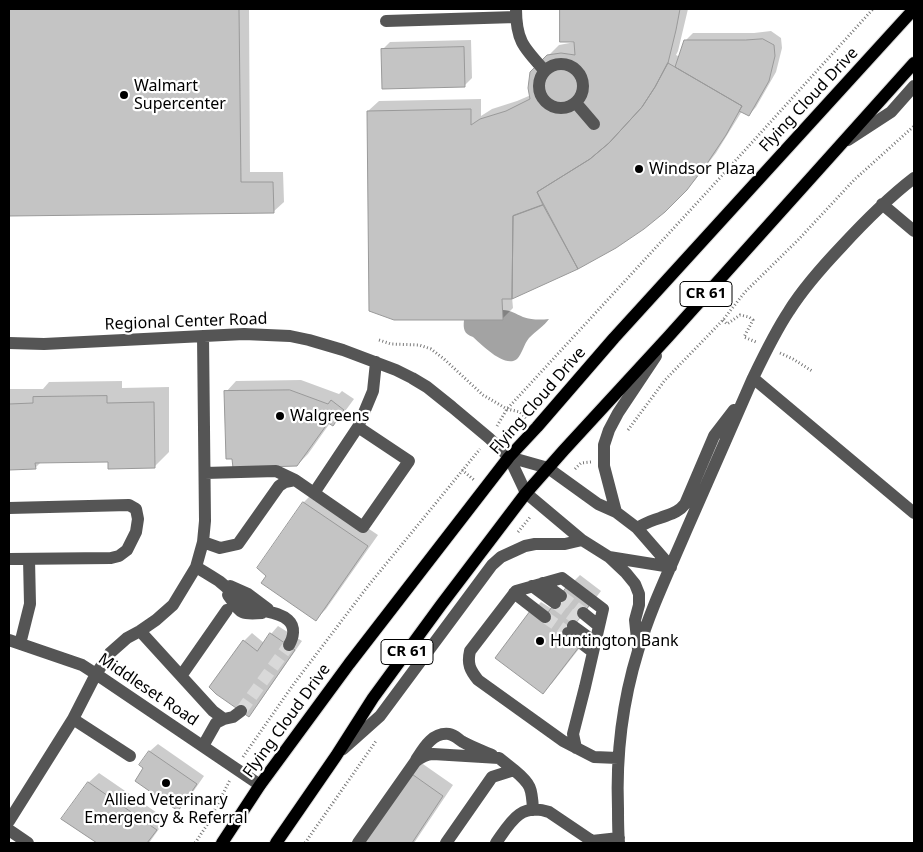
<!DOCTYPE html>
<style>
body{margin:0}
#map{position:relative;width:923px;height:852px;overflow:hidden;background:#fff;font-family:"Noto Sans",sans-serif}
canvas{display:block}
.frame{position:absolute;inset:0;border:10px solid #000;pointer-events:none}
</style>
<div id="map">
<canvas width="923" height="852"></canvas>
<div class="frame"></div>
</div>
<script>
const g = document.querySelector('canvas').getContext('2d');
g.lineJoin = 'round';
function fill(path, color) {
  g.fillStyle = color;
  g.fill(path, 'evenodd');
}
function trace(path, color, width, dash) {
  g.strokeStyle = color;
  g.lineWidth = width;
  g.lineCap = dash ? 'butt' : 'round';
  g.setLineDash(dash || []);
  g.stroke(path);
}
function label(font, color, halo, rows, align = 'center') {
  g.font = font + ' "Noto Sans",sans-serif';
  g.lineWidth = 4.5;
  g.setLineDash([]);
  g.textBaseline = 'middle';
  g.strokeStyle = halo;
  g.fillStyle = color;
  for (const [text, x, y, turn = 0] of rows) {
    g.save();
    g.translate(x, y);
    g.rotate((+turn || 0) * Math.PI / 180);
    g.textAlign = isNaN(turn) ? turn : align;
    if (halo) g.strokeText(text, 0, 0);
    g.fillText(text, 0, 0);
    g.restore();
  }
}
fill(new Path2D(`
 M503,310C511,310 516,314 523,317C532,320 540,320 549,319C544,326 536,331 529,338C524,344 522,354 517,359C505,369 481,344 473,337C464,334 463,329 464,320H503Z`), '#a3a3a3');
fill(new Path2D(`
 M9,9H249L250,172H283L284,202L273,212L9,215Z
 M561,9H688L678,51L676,55L680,57L685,41L693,33H754L771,31L781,38L782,48L776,72L756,107L749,115L742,111L716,153L695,180L664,211L578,268L512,297L513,308L502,319L368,111L379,101L481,99V116L492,109L517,101L531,95V73L559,45L575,42L574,41H561Z
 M471,40L472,78L464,86L382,50L390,42Z
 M301,380L339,394L342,391L354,399L343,414L333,424L330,423L308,454L297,465L226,392L236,381Z
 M122,381V388L169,387V452L154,467L110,461L41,462L35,468H9V389H43L49,382Z
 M314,492L378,535L326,609L316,619L259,568L304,502Z
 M580,575L601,591L575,625L589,636L553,682L543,693L531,612L541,602L552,609L570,585Z
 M278,626L302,641L256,707L249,715L244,641L252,633L264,643L271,634Z
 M158,744L204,776L186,802L178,810L145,768L141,765L150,751Z
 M420,762L453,785L414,843H368L363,840Z
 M99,773L166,819L149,843H99L88,783Z`), '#0003');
const building = new Path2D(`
 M9,9H239L241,182H273L274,213L9,216Z
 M560,9H680L676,30L668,63L655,87L642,107L609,143L590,159L537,192L543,205L513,216L512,299H502L503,320H394L369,311L367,111L471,109V125L480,119L506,111L530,99L528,88L530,72L547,55L561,53L575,55L574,42H560Z
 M763,39L774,45L775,56L769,81L749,116L739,111L742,106L675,67L684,40H745Z
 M464,47L465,87L382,89L381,49Z
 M668,63L742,106L726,135L708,162L687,190L665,212L644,229L616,248L578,269L537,192L590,159L609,143L642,107L655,87Z
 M543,205L578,269L512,299L513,216Z
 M290,390L328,404L331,400L344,410L333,426L328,423L297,466L233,468L232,459H226L224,391Z
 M107,396V403L154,402L155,468L108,469V462L35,463L36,469L9,470V404L33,403V397Z
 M303,502L368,546L316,621L261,583L266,576L257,568Z
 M569,584L592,602L565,636L579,647L543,694L495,658L530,611L542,620Z
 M270,633L295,650L249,717L216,694L209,687L243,640L257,651Z
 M149,751L197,784L178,811L135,781L143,768L139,765Z
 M409,772L443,796L412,843H366L362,840Z
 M88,782L157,830L147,843H97L61,819Z`);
fill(building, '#c4c4c4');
trace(building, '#999', 1);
trace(new Path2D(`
 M561,596L583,613
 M555,603L578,620
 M545,617L568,633
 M241,711L289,645`), '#d9d9d9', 12, [12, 6]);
const major = new Path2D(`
 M222,843L260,785L349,664L509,457L537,427L614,338L914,9
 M276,843L336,756L373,698L441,605L526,493L564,450L668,337L914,63`);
trace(major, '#dbdbdb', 14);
trace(new Path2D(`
 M723,320L727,324L740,315L749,317L753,320L744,337L756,342
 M379,340L391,344L419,345L431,349L444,359L483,395L507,409L520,412L526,418
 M780,353L793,359L812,371
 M497,426L507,409L707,192L873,9
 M628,430L665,380L723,320L745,292L799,239L854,180L914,126
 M575,469L581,463L591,462
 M462,470L474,480
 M518,532L531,516
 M243,757L293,685L368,586L480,449
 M195,843L207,825L230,780
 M305,843L376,741`), '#777', 3, [1, 2.5]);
trace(new Path2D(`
 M516,9C516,41 524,48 545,71
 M386,21L516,17
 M539 86a22 22 0 1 1 44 0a22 22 0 1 1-44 0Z
 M576,103L594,124
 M848,140L891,112L914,86
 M882,204L914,231
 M9,343L44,344L244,334L290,336L309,340L343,350L396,370L412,378L427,387L452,407L489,438L509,457L526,493L582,540L609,557L626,573L635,584L639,594V605L635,620L638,649
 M753,378L914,513
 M509,457L548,468L598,504L616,512L637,528L671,567
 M205,473L276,471L295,480
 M314,493L358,427L373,391L376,362
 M9,508L129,505L136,509L138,519L136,532L127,550L119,556L111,558L9,559
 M616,512L604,466V445L609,430L618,413L656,356
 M637,528C644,524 652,520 660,518C670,514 678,513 685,504L714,436L734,410
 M203,542L220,548L238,544L279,486L285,482L295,480L363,527L409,461L358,427
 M609,557L671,567
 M196,567C203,571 211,576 219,581C229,589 238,599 249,606C261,613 277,610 288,620C296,627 293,638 289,645
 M543,583L561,596
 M230,586L248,594L268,609
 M532,586L555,603
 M514,593L545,617
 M228,595C241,613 239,615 262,613
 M583,613L599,626
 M573,626L595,642
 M140,631L213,711L224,719
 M568,633L593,652
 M9,640L82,665L96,674L260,785
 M20,644L30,604L29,559
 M181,676L227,610
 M73,719L130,756
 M203,746L216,723L224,719L233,717L241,711
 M576,748L573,734L585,687L603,609L562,578L516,591L470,651C467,664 470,670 478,680L563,741L594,757L618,758
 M343,749L380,716L492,565L501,557L525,546L535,544H565L582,540
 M416,760C423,749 432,732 449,734C455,735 458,739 463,742C472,747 483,751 492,755
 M9,821L73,719L96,674L110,653L127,638L140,631L156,620L173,605L196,567L203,542L205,521L203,336
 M9,830L28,843
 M358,843L415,762C421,757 426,754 433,754L499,758L514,770
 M446,843L492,777L514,770C531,784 532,788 533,810
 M496,843C510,823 520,802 549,812L592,841L619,838
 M619,843C618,832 618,820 618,809C616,756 622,703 638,651C650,610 669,571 686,531C708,480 731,429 753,378C764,355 775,332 789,311C804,287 823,266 842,246C865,221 888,198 914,178`), '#555', 12);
trace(major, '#000', 12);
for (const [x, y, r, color] of [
 [124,95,5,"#000"],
 [639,169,5,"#000"],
 [280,416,5,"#000"],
 [540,641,5,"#000"],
 [166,783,5,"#000"]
]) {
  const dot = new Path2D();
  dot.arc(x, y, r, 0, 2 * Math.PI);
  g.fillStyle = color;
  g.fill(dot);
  trace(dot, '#fff', 2);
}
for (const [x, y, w] of [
 [706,294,52],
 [407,652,52]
]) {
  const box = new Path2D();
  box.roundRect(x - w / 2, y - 12.5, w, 25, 4);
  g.fillStyle = '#fff';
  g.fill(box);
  trace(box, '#000', 1);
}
label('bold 15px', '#000', null, [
 ["CR 61",706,294],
 ["CR 61",407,652]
]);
label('16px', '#000', '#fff', [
 ["Walmart",134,86],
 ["Supercenter",134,104],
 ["Windsor Plaza",649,169],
 ["Walgreens",290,416],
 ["Huntington Bank",550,641],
 ["Allied Veterinary",166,800,"center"],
 ["Emergency & Referral",166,818,"center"]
], 'left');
label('16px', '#000', '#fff', [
 ["Flying Cloud Drive",809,100,-47],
 ["Regional Center Road",186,322,-2],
 ["Flying Cloud Drive",538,401,-49],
 ["Middleset Road",148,690,34],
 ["Flying Cloud Drive",287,721,-54]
]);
</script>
